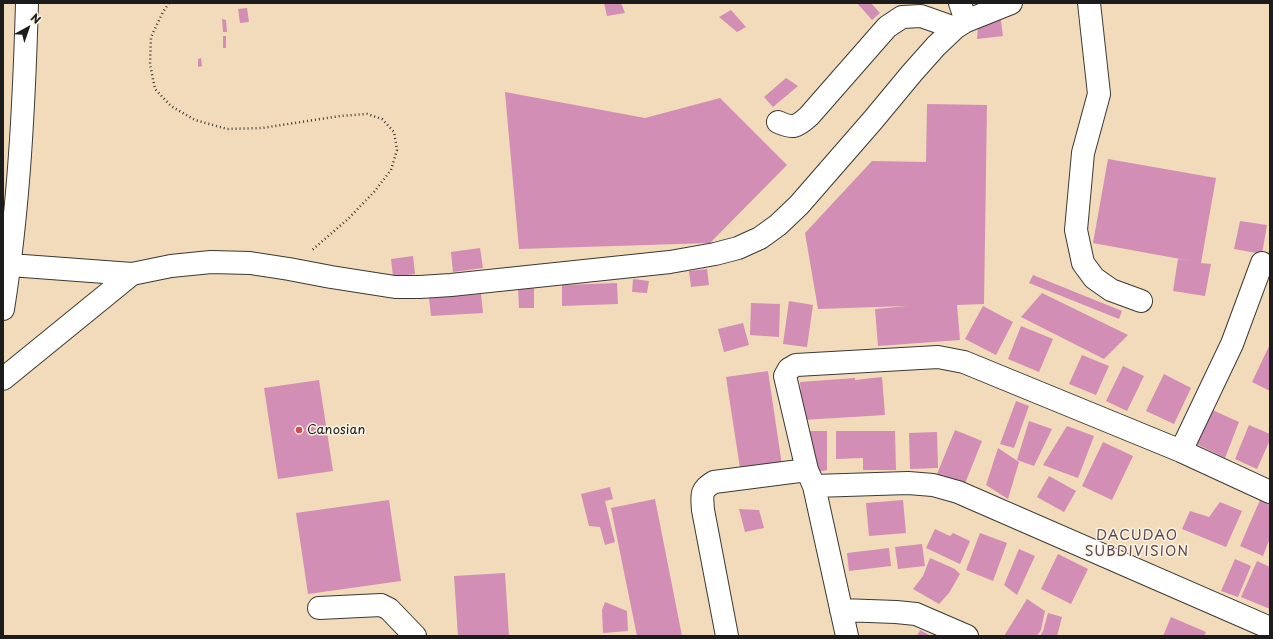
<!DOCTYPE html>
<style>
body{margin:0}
#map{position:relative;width:1273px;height:639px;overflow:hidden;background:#f1dbba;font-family:"Playpen Sans",sans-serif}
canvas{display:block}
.frame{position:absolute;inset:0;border:4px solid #1c1c1c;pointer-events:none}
.north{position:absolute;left:8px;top:8px;width:40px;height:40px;-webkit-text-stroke:3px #fcf5e5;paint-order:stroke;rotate:40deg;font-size:11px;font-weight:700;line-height:16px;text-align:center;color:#1c1c1c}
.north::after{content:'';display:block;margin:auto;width:14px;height:18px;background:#1c1c1c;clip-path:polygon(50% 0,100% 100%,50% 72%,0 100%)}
</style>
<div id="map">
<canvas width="1273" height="639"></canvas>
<div class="frame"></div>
<div class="north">N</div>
</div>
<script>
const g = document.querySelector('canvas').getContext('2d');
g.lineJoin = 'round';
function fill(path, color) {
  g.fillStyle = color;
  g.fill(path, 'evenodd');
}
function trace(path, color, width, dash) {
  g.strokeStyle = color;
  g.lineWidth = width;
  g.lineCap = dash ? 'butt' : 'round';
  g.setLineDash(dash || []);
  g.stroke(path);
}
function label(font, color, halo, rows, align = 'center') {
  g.font = font + ' "Playpen Sans",sans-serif';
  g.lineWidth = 3;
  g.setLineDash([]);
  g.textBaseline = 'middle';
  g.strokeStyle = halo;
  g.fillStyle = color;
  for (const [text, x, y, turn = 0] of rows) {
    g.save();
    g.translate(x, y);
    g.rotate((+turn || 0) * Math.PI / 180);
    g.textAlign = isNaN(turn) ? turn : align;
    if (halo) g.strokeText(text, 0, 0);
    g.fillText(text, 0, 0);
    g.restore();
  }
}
fill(new Path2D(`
 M604,3H621L625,13L607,16Z
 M857,3H871L880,13L872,20Z
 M247,8L249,22L240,23L238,9Z
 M731,10L746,27L737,32L719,17Z
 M1000,14L1003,36L977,39L979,17Z
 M222,19L226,20L227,32H223Z
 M223,36H226V48H223Z
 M201,58L202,66L198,67V59Z
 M786,78L798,86L773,107L764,97Z
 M505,92L645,118L720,98L787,165L710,243L519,249Z
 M927,104L987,105L984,304L957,305L960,340L878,346L875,309L907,306L818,309L805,233L872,161L926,162Z
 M1108,159L1216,178L1201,263L1211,264L1205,296L1173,291L1178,259L1191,261L1093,243Z
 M1240,221L1267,225L1262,254L1234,249Z
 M480,248L483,268L453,272L451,252Z
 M413,256L415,274L393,277L391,259Z
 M707,269L709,285L691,287L689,271Z
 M1033,275L1122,311L1119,319L1029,283Z
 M633,279L649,281L647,293L632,292Z
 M617,283L618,304L562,306V285Z
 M518,287H534V308H519Z
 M1042,293L1128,335L1104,359L1021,317Z
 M481,294L483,313L431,316L429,298Z
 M789,301L813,305L807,347L783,344Z
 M751,303L780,304L779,337L750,335Z
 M983,306L1013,322L996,355L965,339Z
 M743,323L749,345L724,352L718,329Z
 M1021,326L1053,339L1039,372L1008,359Z
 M1270,344V391L1252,382Z
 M1082,355L1109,366L1096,395L1069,384Z
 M1123,366L1144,376L1127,411L1106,401Z
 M768,371L784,479L740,468L726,377Z
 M1164,374L1191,388L1174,424L1146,411Z
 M882,377L885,415L803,420L800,382L855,378V380Z
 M319,380L333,471L278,479L264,388Z
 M1016,401L1029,406L1014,448L1000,444Z
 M1208,408L1239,422L1225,458L1197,444Z
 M1029,421L1052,429L1034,466L1017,460Z
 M1249,425L1270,434V440L1257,469L1235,459Z
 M1067,426L1094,436L1078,478L1043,465Z
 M955,430L982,441L964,486L937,474Z
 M803,431H827V470L813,473Z
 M836,431H895L896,470H863V458L836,459Z
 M937,432L938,468L910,469L909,433Z
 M1103,442L1133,456L1112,500L1082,486Z
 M998,448L1019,462L1008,499L986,485Z
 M1049,476L1076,491L1064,512L1037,497Z
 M610,487L613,499L605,501L615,542L605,545L600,527L589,526L581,494Z
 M655,499L682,636H637L611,508Z
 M389,500L401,581L308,594L296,513Z
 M903,500L906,533L869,536L866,503Z
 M1260,500L1270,505V538L1263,556L1240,546Z
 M1220,502L1242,511L1226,547L1182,529L1190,511L1209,517Z
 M739,509L759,510L764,528L745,532Z
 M935,529L950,536L953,533L970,541L960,564L926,548Z
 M980,533L1007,543L993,581L966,570Z
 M922,544L925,566L898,569L895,547Z
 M889,548L891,566L849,571L847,553Z
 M1019,549L1035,556L1017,595L1004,585Z
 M1058,554L1088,569L1071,604L1041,589Z
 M930,558L955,569L960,574L949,593L939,604L913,589L923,576Z
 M1235,559L1251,566L1238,597L1221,591Z
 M1257,561L1270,567V609L1241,597Z
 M505,573L509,636H458L454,576Z
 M1027,599L1045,611L1041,630L1037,636H1004Z
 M605,602L627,611L628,631L603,633L602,610Z
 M1048,613L1062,617L1057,636H1040L1043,631Z
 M1171,617L1206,632L1204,636H1163Z
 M920,630L931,636H917Z`), '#d28eb4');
const minor = new Path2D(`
 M960,3L966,21
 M1089,3L1099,94L1083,153L1076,230L1083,263L1094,278L1111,290L1141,301
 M778,122C793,129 797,127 809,116L887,27L902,17L921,16L955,28
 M10,265L132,274L171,266L211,262L250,263L289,269L331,277L395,287H420L451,285L670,262L715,254L738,248L760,238L778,225L799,205L873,120L912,73L936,46L955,28L966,21L1011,3
 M3,309C19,208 24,105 27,3
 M3,379L132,274
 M1181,451L1232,344L1262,263
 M807,470L785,376L789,369L796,365L938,357L964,362L1181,451L1270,492
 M814,486L847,636
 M319,608L381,605L389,609L415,636
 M841,610L896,612L916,614L967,636
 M727,636L703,510C702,495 700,490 714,482L807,470L814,486L908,483L933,485L958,492L1270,628`);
trace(minor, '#3c3934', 24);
trace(new Path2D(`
 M169,3L163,12L151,37L150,64L155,89L171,106L195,120L227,129L262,128L340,116L367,114L382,119L394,132L397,150L391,170L374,192L348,219L311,251`), '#3c3934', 2.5, [1, 3]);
trace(minor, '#fff', 22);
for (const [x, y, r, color] of [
 [299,430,4,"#d1495b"]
]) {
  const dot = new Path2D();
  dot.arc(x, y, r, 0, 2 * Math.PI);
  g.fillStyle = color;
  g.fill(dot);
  trace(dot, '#fcf5e5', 1.5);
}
label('13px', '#1c1c1c', '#fcf5e5', [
 ["Canosian",307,430]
], 'left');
g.letterSpacing = '1px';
label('14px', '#5c4451', '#fcf5e5', [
 ["DACUDAO",1137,536],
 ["SUBDIVISION",1137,552]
]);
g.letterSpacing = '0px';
</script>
